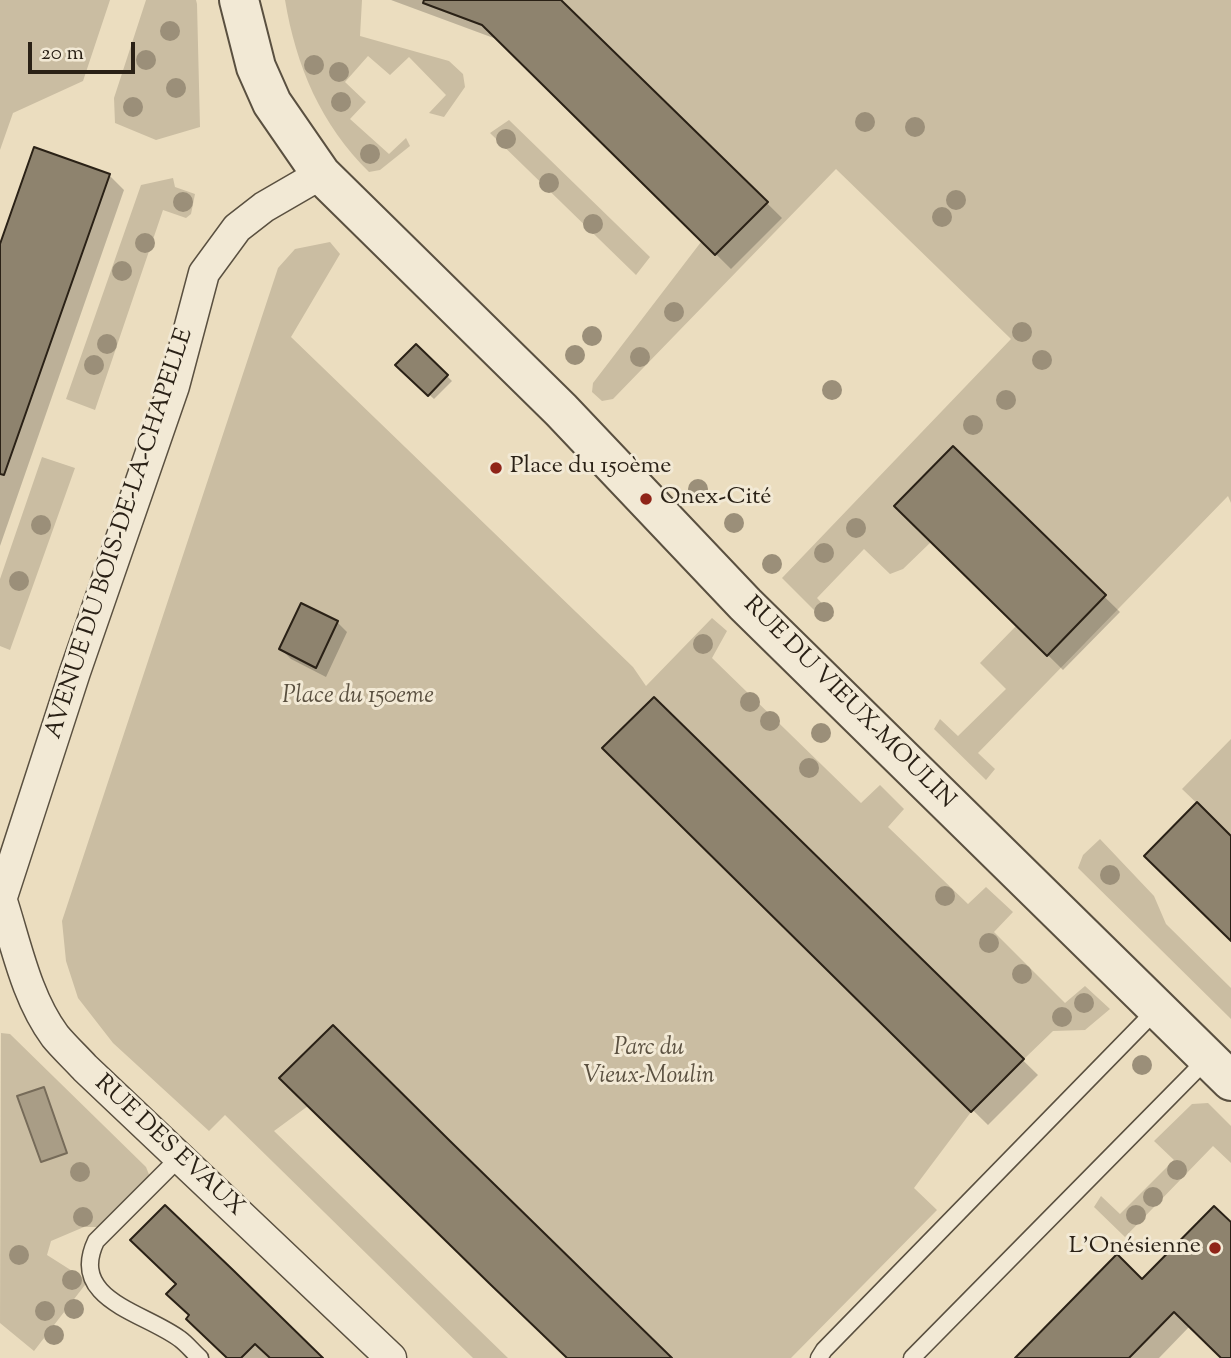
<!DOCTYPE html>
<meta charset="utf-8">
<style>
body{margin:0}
#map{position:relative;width:1231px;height:1358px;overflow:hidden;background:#ebddbf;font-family:"Sorts Mill Goudy",serif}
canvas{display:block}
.scale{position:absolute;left:28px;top:42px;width:107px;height:32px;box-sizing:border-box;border:4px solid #2a2116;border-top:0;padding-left:9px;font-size:21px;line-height:24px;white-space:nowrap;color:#2a2116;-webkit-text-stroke:5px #f2e9d5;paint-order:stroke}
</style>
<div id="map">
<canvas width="1231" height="1358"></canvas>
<div class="scale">20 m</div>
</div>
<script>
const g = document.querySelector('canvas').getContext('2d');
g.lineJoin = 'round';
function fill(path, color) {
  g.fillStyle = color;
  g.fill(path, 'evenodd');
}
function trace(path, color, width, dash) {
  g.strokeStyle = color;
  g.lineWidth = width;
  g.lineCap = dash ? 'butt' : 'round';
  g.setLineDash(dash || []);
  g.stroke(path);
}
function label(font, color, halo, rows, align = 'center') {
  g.font = font + ' "Sorts Mill Goudy",serif';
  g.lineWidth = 6;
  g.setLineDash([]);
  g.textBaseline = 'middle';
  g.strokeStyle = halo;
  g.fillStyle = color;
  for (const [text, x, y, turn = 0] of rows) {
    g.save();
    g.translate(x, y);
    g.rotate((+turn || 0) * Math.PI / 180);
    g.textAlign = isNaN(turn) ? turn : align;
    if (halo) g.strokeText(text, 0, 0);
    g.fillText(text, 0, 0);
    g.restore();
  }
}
fill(new Path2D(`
 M0,0H110L83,81L13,113L0,150Z
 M146,0H196L197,4L200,127L156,140L115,123L114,98Z
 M285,0H362L360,36L449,61L463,74L465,87L444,117L429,113L446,95L409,57L390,75L368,56L345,82L366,102L350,119L389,154L406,138L410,146L380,170L369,172C321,125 296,66 285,0Z
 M561,0H1231V503L1228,496L978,753L995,769L986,780L934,729L940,719L958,736L1006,689L980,663L1016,626L1047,656L1106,595L953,446L894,505L931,542L903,569L890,574L864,549L817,598L834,616L824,620L782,578L1011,339L836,169L613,399L602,401L592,392L593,383L701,242L715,255L768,202Z
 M509,120L650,257L636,275L490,133Z
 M173,178L175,187L195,194L191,214L186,218L163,210L95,410L66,399L141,185Z
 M330,242L340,254L291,337L633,667L646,686L712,618L727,631L712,658L861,803L880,785L904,809L888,827L968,904L986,887L1013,912L994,932L1065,1003L1085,986L1110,1009L1085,1030L1053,1031L1024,1059L655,697L602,748L971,1112L914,1188L937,1210L791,1358H672L333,1026L280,1077L308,1106L274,1131L508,1358H473L225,1115L209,1131L113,1043L78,998L66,961L62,921L278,268L295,249Z
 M42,457L75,468L10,650L0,646V579Z
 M1231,739V836L1182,789Z
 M1100,839L1154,896L1166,924L1231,988V1019L1078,868L1083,855Z
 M1,1033L10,1034L146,1167L152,1182L104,1227H84L51,1241L47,1255L88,1281L34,1351L0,1323Z
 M1208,1103L1231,1126V1163L1213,1146L1125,1237L1094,1207L1101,1196L1120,1214L1174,1160L1154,1141L1192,1104Z`), '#cabda2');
const water = new Path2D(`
 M44,1087L67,1153L41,1162L17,1096Z`);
fill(water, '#a99d86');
trace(water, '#766b59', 2);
fill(new Path2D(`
 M391,0H560L782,218L731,269L499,40Z
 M109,175L124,190L0,546V271Z
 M416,346L452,381L434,399L397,365Z
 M953,449L1120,612L1063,670L897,506Z
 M337,622L347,632L326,677L291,659L281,649Z
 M654,700L1038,1075L988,1125L605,748Z
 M1231,1225V1358H1224L1190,1326L1159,1358H1017Z
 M188,1318L320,1358H229Z`), '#0003');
const building = new Path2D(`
 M424,0H561L768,202L715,255L482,25L423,3Z
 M34,147L110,174L4,475L0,474V244Z
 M416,344L448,375L428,396L395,365Z
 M953,446L1106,595L1047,656L894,506Z
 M301,603L338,621L316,668L279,649Z
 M654,697L1024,1059L971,1112L602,748Z
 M1197,802L1231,836V941L1144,856Z
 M333,1025L450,1141L672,1358H567L491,1285L279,1078Z
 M165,1205L233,1270L323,1358H270L255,1344L241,1358H227L186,1319L189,1315L166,1294L176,1284L130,1240Z
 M1214,1206L1231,1222V1358H1221L1174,1312L1129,1358H1015L1117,1254L1142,1279Z`);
fill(building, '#8e836e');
trace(building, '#2a2116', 2);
const service = new Path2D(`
 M180,1157L96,1241C68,1300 144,1312 180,1339C187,1344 193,1352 200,1358
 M819,1358L824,1350L1158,1008
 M912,1358L1208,1058`);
const minor = new Path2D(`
 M1,898C16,944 26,997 55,1036C64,1047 75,1057 85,1068L391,1358
 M0,903L75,672L174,386L204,273L237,228L264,207L321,174`);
const tertiary = new Path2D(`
 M239,0L256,67L272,103L321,174L561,410L745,604L1231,1081`);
trace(service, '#5a5040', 19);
trace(minor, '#5a5040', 33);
trace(tertiary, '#5a5040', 42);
trace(service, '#f2e9d5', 16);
trace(minor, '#f2e9d5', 30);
trace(tertiary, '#f2e9d5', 38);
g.fillStyle = '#9b8f79';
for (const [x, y] of [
 [170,31],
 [146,60],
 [314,65],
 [339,72],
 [176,88],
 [341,102],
 [133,107],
 [865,122],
 [915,127],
 [506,139],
 [370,154],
 [549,183],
 [956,200],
 [183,202],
 [942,217],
 [593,224],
 [145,243],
 [122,271],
 [674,312],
 [1022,332],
 [592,336],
 [107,344],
 [575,355],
 [640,357],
 [1042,360],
 [94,365],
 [832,390],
 [1006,400],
 [973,425],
 [698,489],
 [734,523],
 [41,525],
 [856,528],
 [824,553],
 [772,564],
 [19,581],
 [824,612],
 [703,644],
 [750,702],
 [770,721],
 [821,733],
 [809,768],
 [1110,875],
 [945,896],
 [989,943],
 [1022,974],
 [1084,1003],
 [1062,1017],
 [1142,1065],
 [1177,1170],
 [80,1172],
 [1153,1197],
 [1136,1215],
 [83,1217],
 [19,1255],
 [72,1280],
 [74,1309],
 [45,1311],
 [54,1335]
]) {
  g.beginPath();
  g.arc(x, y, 10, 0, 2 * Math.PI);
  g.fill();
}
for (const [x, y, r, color] of [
 [496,468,7,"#8f2418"],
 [646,499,7,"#8f2418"],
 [1215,1248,7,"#8f2418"]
]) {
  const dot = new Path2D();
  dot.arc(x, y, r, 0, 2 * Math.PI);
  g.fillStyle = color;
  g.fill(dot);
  trace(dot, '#f2e9d5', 2.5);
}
label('24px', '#2a2116', '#f2e9d5', [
 ["Place du 150ème",510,468],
 ["Onex-Cité",660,499],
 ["L'Onésienne",1201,1248,"right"]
], 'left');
label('24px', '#2a2116', '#f2e9d5', [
 ["AVENUE DU BOIS-DE-LA-CHAPELLE",121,534,-72],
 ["RUE DU VIEUX-MOULIN",848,704,45],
 ["RUE DES EVAUX",168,1147,43]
]);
label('italic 24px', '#5a5040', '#f2e9d5', [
 ["Place du 150eme",358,698],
 ["Parc du",649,1050],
 ["Vieux-Moulin",649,1078]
]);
</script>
